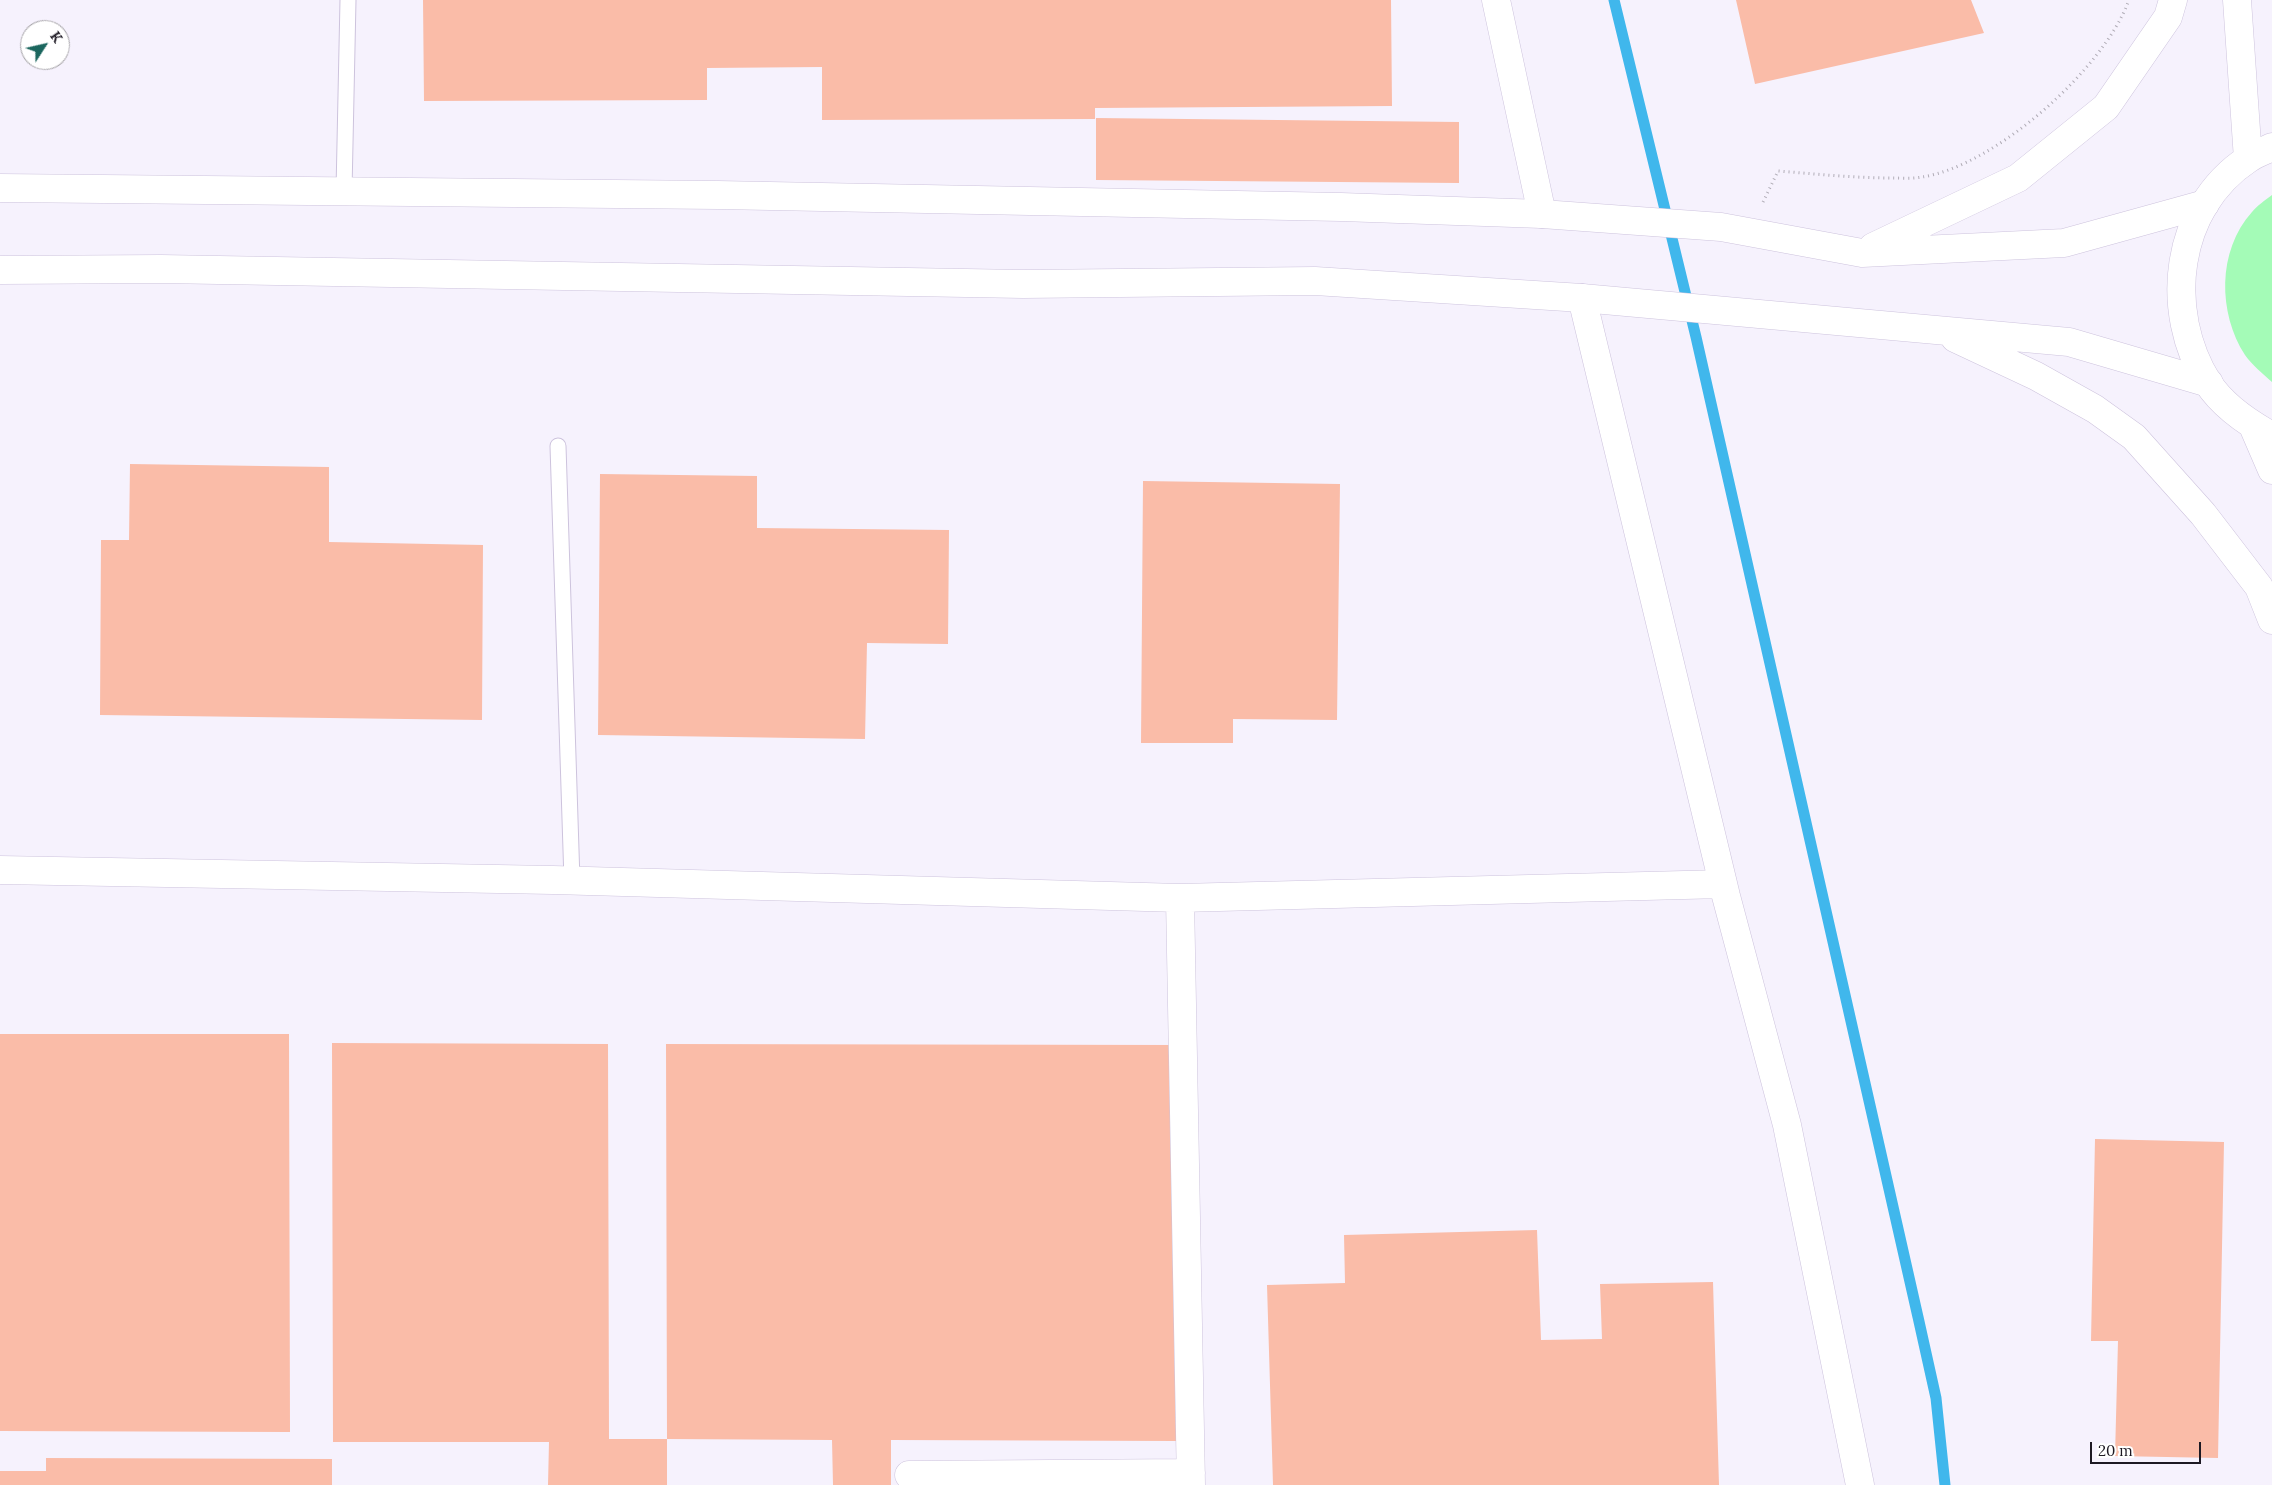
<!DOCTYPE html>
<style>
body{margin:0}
#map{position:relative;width:2272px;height:1485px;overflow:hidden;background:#f6f2fd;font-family:Lora,serif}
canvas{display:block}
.north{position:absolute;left:20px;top:20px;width:50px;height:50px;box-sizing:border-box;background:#fff;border:1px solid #a5a3a7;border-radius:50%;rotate:55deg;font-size:14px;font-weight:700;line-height:20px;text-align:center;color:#1d1923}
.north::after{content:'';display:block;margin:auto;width:18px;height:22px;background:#1b665e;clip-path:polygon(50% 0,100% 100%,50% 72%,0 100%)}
.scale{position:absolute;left:2090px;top:1442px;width:111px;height:22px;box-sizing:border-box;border:2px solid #1d1923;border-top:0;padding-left:6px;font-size:15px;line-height:18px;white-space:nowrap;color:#1d1923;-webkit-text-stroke:4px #fff;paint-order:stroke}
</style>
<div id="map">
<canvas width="2272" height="1485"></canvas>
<div class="north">K</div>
<div class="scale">20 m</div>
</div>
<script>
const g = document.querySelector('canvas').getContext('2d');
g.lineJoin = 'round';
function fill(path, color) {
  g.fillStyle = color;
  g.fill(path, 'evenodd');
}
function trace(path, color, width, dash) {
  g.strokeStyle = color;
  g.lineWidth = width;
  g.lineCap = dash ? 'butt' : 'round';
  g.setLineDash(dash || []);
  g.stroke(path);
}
fill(new Path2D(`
 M2272,195V382C2263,374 2252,365 2245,355C2218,313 2217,251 2252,212C2257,206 2265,200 2272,195Z`), '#a4fbb7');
trace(new Path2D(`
 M1614,0L1696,337L1918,1317L1936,1398L1945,1485`), '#40b7ec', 11);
fill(new Path2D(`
 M423,0H1391L1392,106L1095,108V119L822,120V67L707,68V100L424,101Z
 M1736,0H1971L1984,33L1755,84Z
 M1096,118L1459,122V183L1096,180Z
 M130,464L329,467V542L483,545L482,720L100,715L101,540H129Z
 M600,474L757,476V528L949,530L948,644L867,643L865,739L598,735Z
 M1143,481L1340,484L1337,720L1233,719V743H1141Z
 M0,1034H289L290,1432L0,1431Z
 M332,1043L608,1044L609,1439H667L666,1044L1175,1045L1176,1441L891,1440V1485H833L832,1440L667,1439V1485H548L549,1442H333Z
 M2095,1139L2224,1142L2218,1458L2115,1456L2118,1341H2091Z
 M1537,1230L1541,1340L1602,1339L1600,1284L1713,1282L1719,1485H1273L1267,1285L1345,1283L1344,1235Z
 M46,1458L332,1459V1485H0V1471H46Z`), '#fabca8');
const service = new Path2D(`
 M344,191L348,0
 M558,446L572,881`);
const minor = new Path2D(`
 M1496,0L1542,214
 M1582,298L1726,896L1787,1125L1860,1485
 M0,870L553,880L1180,898L1723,884
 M1180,898L1191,1485
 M909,1475L1191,1473`);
const tertiary = new Path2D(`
 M0,188L718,195L1341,207L1542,214L1721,227L1862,253L2064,243L2205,204
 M1873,247L2018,178L2106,107L2168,17L2173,0
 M0,270L161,269L1023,284L1315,281L1582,298L2069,342L2209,383
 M1955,338L2036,376L2095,409L2134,437L2203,514L2259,587L2272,620`);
const secondary = new Path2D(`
 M2237,0L2248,159
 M2272,147C2264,151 2255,154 2248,159C2174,208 2163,311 2208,383C2223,406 2248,423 2272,436
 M2253,426L2272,470`);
trace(service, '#cdc3dd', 17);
trace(minor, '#cdc3dd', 29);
trace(tertiary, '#cdc3dd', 29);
trace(secondary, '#cdc3dd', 29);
trace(new Path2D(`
 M1763,202L1778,171C1816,174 1854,178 1892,178C1901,178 1912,179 1922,177C1995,166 2104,69 2129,0`), '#b0acb6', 3, [1, 4]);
trace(service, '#fff', 15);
trace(minor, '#fff', 28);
trace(tertiary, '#fff', 28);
trace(secondary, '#fff', 28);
</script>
